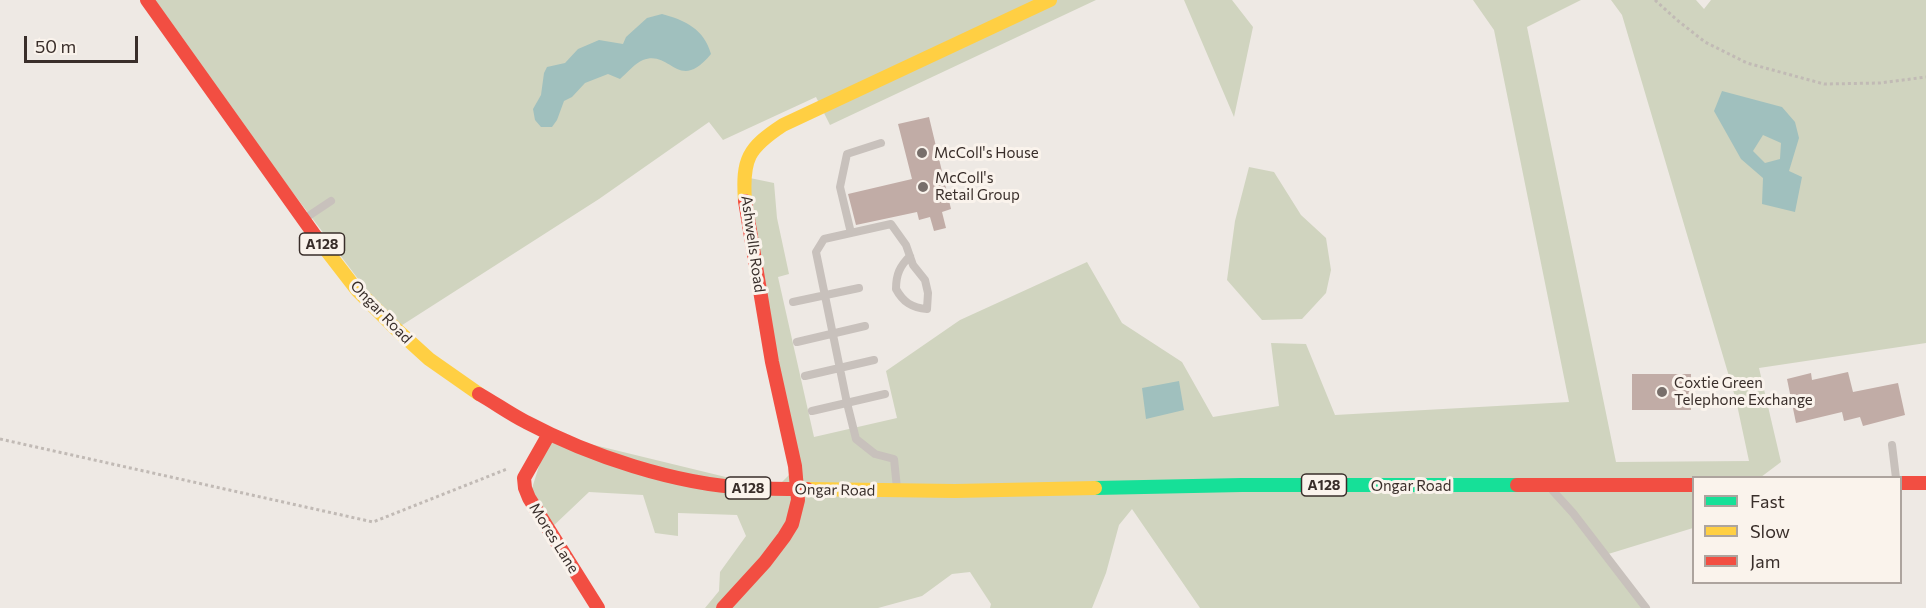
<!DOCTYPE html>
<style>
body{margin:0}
#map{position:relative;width:1926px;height:608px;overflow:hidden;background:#eee9e4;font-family:Commissioner,sans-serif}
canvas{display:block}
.legend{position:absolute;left:1692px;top:476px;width:210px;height:108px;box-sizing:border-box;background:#faf3ec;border:2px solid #ada49e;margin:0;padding:8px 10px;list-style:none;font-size:18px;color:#392e2a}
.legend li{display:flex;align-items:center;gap:12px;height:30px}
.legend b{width:30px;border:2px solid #ada49e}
.scale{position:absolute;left:24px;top:36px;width:114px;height:27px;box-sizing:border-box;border:3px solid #392e2a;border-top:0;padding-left:8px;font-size:18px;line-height:21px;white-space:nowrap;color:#392e2a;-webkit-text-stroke:4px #faf3ec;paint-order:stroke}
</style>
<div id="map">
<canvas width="1926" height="608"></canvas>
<ul class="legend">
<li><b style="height:8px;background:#16e098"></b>Fast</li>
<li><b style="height:8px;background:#ffcf43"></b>Slow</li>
<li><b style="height:8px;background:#f24e42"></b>Jam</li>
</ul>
<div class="scale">50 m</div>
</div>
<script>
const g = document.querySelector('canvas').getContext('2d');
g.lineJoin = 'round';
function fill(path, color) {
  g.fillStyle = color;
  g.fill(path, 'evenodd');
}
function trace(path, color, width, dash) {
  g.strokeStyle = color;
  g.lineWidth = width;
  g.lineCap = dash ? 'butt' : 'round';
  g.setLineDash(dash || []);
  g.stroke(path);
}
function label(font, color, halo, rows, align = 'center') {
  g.font = font + ' Commissioner,sans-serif';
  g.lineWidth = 6;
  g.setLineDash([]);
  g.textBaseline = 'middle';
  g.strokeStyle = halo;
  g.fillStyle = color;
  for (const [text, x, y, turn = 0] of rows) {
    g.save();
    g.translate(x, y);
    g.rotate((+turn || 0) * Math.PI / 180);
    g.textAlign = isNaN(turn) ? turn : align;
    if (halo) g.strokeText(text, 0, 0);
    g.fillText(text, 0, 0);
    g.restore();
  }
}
fill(new Path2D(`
 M147,0H1096L830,125L816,97L723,140L709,122L599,199L396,329Z
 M1184,0H1232L1253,27L1234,117Z
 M1473,0H1581L1527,27L1616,462L1749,461L1736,400L1622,15L1611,0H1696L1704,9L1711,0H1926V343L1759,368L1781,462L1761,477L1694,478L1693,528L1605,555L1647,608H1200L1132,509L1119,525L1106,573L1092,608H990L991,604L970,572L952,574L922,596L878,608H705L719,591L720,572L746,536L737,515L678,513V536L655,533L643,495L589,492L549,530L529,498L549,434L775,489L795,469L745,177L774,183L777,218L789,274L778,277L814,437L897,418L886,371L960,320L1087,262L1122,323L1182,362L1213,417L1279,406L1271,343L1306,344L1335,415L1569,402L1494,30Z
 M1249,167L1274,172L1301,215L1326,238L1331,270L1326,293L1302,319L1262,320L1227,280L1235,221Z`), '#d0d4bf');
fill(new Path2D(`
 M662,14C685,20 704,29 711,54C678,94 671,49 643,60C635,63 627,73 620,79L608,74L585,83L572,97L564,101L557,120L552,127H541L535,120L533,109L541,95L544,73L547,67L565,63L578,49L599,40L623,44L626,37L647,18Z
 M1722,91L1782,107L1795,122L1799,138L1789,171L1802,177L1795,212L1762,204L1763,178L1741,159L1714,111ZM1763,135L1781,143L1780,159L1765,163L1753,151Z
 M1179,381L1184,410L1146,419L1142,388Z`), '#a0c0be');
fill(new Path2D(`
 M929,117L951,209L942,212L946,228L934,231L930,217L919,220L917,212L856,225L848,194L912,179L898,124Z
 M1848,372L1853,392L1898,383L1905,415L1863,426L1860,417L1844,421L1842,412L1796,423L1787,379L1811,373L1812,380Z
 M1632,374H1691V410H1632Z`), '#c1aca6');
trace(new Path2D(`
 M1655,0L1677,20L1705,42L1747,63L1824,84L1880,83L1926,77
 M0,439L373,522L507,469`), '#c1bab5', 3, [3, 3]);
trace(new Path2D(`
 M304,219L331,201
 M851,233L840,187L847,154L881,143
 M793,302L859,288
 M797,342L865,326
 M805,376L874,360
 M812,411L885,394
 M1892,445L1896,478
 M897,488L894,459L875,454L856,439L847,403L816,252L824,239L891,224L906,245L913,265L925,280L928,293L927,309C912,308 903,302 896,289C896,274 900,266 910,256
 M1553,491L1573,513L1646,608`), '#c8c1bc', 8);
trace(new Path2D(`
 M1095,488L1242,485H1517`), '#16e098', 14);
trace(new Path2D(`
 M745,201C742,159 748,148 783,125L1050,0
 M316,237L357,290L396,329L429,359L479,394
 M807,489L955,491L1095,488`), '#ffcf43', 14);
trace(new Path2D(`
 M147,0L316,237
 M479,394C495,403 510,414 526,422C590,456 675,484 747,488C767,489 787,489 807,489
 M549,434L524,478L525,488L529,498L598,608
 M1900,483H1926
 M1517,485H1694
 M723,608L765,562L784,537L792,524L798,500L795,466L772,362L745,201`), '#f24e42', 14);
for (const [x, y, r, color] of [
 [922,153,6,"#786f6b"],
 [923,187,6,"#786f6b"],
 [1662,392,6,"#786f6b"]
]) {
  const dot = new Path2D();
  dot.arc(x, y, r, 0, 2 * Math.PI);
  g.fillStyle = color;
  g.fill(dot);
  trace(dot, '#faf3ec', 2);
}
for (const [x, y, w] of [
 [322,244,45],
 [1324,485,45],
 [748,488,45]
]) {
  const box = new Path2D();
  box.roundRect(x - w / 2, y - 11, w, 22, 4.5);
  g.fillStyle = '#faf3ec';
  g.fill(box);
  trace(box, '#392e2a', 1.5);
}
label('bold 14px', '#392e2a', null, [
 ["A128",322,244],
 ["A128",1324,485],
 ["A128",748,488]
]);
label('15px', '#392e2a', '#faf3ec', [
 ["McColl's House",934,153],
 ["McColl's",935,178],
 ["Retail Group",935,195],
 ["Coxtie Green",1674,383],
 ["Telephone Exchange",1674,400]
], 'left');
label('15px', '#392e2a', '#faf3ec', [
 ["Ashwells Road",753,244,82],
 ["Ongar Road",381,312,46],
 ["Ongar Road",1411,486],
 ["Ongar Road",835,490,1],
 ["Mores Lane",554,538,58]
]);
</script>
